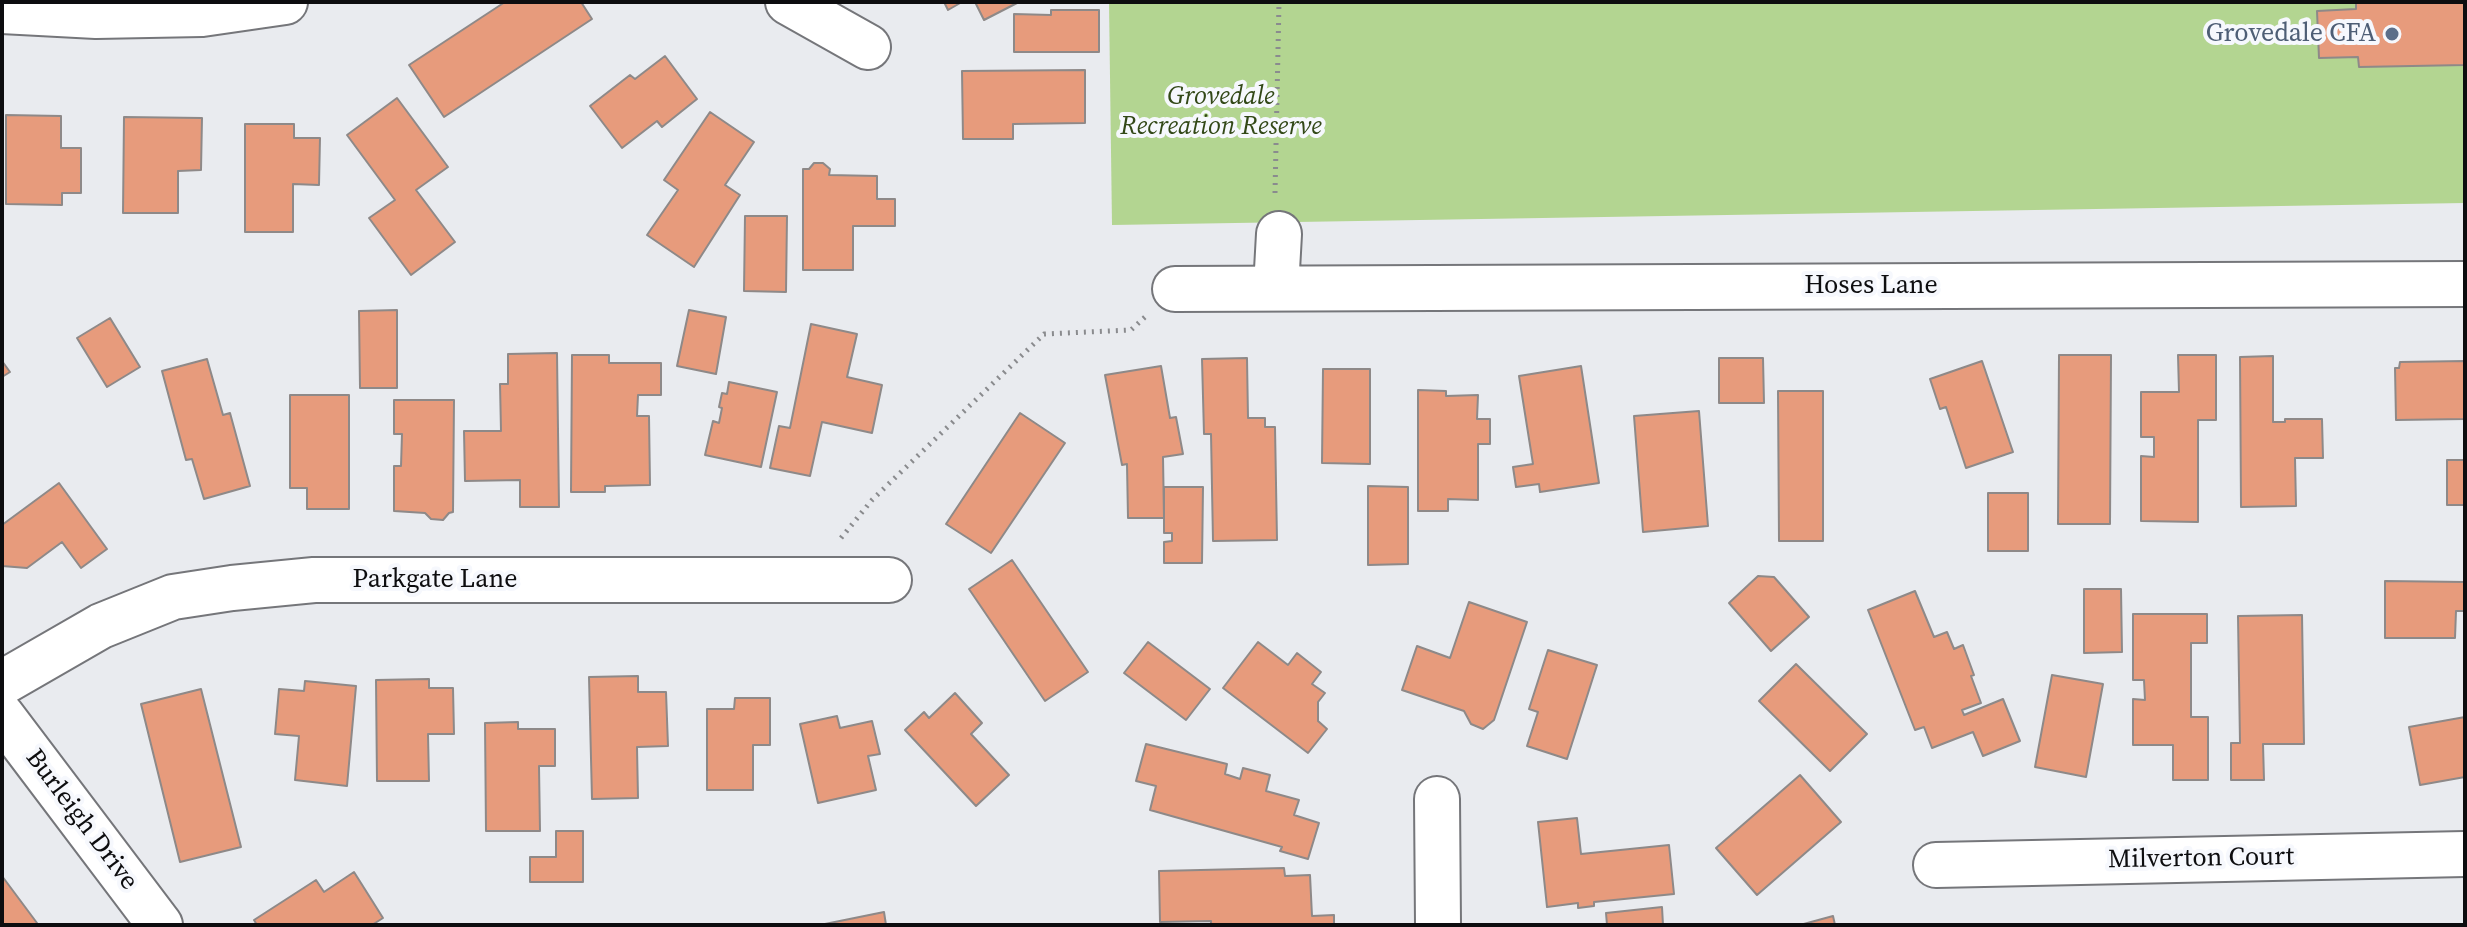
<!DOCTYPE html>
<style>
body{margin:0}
#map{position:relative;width:2467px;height:927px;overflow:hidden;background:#e9ebef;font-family:"Source Serif 4",serif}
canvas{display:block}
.frame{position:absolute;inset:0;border:4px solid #0d0d0f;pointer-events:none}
</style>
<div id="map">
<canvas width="2467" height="927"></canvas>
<div class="frame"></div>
</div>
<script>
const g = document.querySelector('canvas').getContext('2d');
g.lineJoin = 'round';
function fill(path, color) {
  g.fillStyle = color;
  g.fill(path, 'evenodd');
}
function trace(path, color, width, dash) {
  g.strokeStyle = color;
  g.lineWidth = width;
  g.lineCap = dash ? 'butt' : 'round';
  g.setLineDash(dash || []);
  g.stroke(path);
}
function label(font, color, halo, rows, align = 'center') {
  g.font = font + ' "Source Serif 4",serif';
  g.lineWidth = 8;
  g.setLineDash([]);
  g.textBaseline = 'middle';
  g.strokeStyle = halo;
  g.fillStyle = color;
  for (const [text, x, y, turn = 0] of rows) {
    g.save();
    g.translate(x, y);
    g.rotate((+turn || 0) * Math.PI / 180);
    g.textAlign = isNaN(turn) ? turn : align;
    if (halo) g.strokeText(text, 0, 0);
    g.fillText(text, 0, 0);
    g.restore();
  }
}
fill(new Path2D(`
 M1109,2H2465V203L1112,225Z`), '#b3d591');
const building = new Path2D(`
 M505,2H581L592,19L444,117L409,65Z
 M944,2H962L948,10Z
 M975,2H1019L984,20Z
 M2356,2H2465V65L2359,67L2358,57L2319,58L2317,11L2356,9Z
 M1051,10H1099V52H1014V14L1051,15Z
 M665,56L697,99L662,127L657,121L622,148L590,106L630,75L635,79Z
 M1085,70V123L1013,124V139H963L962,71Z
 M397,98L448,167L416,190L455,242L411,275L369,218L395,200L347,135Z
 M710,112L754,142L725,185L740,195L694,267L647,235L678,190L664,180Z
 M6,115L61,116V148H81V193H62V205L6,204Z
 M124,117L202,118L201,170L178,171V213H123Z
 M245,124H294V138H320L319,185L293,184V232H245Z
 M814,163H823L830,169L829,175L877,176V199H895V226H853V270H803V169H809Z
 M745,216H787L786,292L744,291Z
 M397,310V388H360L359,311Z
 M689,310L726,317L716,374L677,366Z
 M110,318L140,367L107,387L77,338Z
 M811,324L857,334L847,377L882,385L872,433L822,422L810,476L770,468L779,426L790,428Z
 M557,353L559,507H520V480L465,481L464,431H501L500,384H508V354Z
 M572,355H609V363H661V395H638L637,416H649L650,485L605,486V492H571Z
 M2059,355H2111L2110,524H2058Z
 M2178,355H2216V420H2198V522L2141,521V456L2154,457V437H2141V392H2179Z
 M2273,356V422H2285V419H2322L2323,458H2295L2296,506L2241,507L2240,357Z
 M1247,358L1248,418H1265V427H1275L1277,540L1213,541L1211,434H1204L1202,359Z
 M1719,358H1763L1764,403H1719Z
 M207,359L223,415L230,413L250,486L204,499L192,459L186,460L162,371Z
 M2,361L10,372L2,377Z
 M1982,361L2013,452L1966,468L1946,407L1940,409L1930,379Z
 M2465,361V419L2396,420L2395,368H2399L2400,362Z
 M1161,366L1170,418L1176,417L1183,454L1163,457L1164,518H1128L1127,464L1122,465L1105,375Z
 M1581,366L1599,483L1540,492L1539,484L1516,487L1513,467L1533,464L1519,376Z
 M1323,369H1370V464L1322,463Z
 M729,382L777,392L761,467L705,455L713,421L719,423L722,408L719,407L722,393L727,394Z
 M1418,390L1446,391V396L1478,395L1477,419H1490V444H1478V500L1448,499V511H1418Z
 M1778,391H1823V541H1779Z
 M290,395H349V509H307V488H290Z
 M394,400H454L453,512L449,513L443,520L431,519L425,513L394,511V466H401L402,434H394Z
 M1699,411L1708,526L1643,532L1634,416Z
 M1020,413L1065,443L991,553L946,524Z
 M2447,460H2465V505H2447Z
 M59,483L107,549L81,568L62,542L27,568L2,566V525Z
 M1368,486L1408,487V564L1368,565Z
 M1164,487H1203L1202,563H1164V542L1172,541V533H1164Z
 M1988,493H2028V551H1988Z
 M1012,560L1088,672L1045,701L969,589Z
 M1758,576L1774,577L1809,617L1771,651L1729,603Z
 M2385,581L2465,582V611H2456L2455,638H2385Z
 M2084,589H2121L2122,652L2084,653Z
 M1915,591L1934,637L1947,632L1954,649L1963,645L1974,675L1971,676L1981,703L1962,710L1964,715L2003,699L2020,741L1983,756L1973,732L1932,748L1924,727L1915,730L1868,610Z
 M1469,602L1527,622L1494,720L1483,729L1471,724L1464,711L1402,690L1417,646L1450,658Z
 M2133,614H2207V643H2191V717H2208V780H2173V745H2133V699L2145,700L2144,680H2133Z
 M2302,615L2304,744H2263L2264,780H2231V743H2240L2238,616Z
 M1148,642L1210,689L1186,720L1124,673Z
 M1258,642L1288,665L1297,653L1321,672L1312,684L1325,693L1318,702V721L1327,729L1308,753L1223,688Z
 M1548,650L1597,665L1567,759L1527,746L1538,712L1529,709Z
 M1796,664L1867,734L1830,771L1759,701Z
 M2052,675L2103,684L2086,777L2035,767Z
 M638,676V692H666L668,746L637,747L638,798L592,799L589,677Z
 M429,679V688H453L454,734H428L429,781H377L376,680Z
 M305,681L356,686L347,786L295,780L299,736L275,734L279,689L304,691Z
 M201,689L241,847L180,862L141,704Z
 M955,693L982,723L971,734L1009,775L976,806L905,730L924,712L929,718Z
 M735,698H770V745H753V790H707V709H734Z
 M837,716L840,728L872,721L880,754L868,756L876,790L818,803L800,724Z
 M2465,717V777L2420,785L2409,727Z
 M518,722V729H555V766H539L540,831H486L485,723Z
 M1146,744L1227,764L1225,774L1240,779L1243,768L1270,775L1266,791L1299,800L1294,815L1319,823L1308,859L1280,851L1282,847L1150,810L1156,786L1136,781Z
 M1800,775L1841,822L1757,895L1716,848Z
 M1577,818L1581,854L1669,845L1674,894L1594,902V906L1578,908V903L1547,907L1538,822Z
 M556,831H583V882H530V857H556Z
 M1284,868L1285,876L1310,875L1312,916L1334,915V925H1211V921L1160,922L1159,871Z
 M354,872L383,918L372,925H257L254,920L316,880L324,892Z
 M2,876L37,923L35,925H2Z
 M1662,907L1663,925H1607L1606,913Z
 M884,912L886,925H820Z
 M1833,916L1835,925H1800Z`);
fill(building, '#e79b7c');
trace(building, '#8e8988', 2);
const minor = new Path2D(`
 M788,2L868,47
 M2,11L96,16L202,14L285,2
 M1276,288L1279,234
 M1175,289L2465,284
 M2,683L101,626L173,597L232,588L314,580H889
 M2,716L160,925
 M1437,799L1438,925
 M1936,865L2465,854`);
trace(minor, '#75767a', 48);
trace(new Path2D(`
 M1275,193L1279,2
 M841,538L872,500L1044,334L1131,330L1145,317`), '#8a8b8e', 5, [2, 6]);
trace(minor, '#fff', 44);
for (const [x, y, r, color] of [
 [2392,34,8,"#5c6f8a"]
]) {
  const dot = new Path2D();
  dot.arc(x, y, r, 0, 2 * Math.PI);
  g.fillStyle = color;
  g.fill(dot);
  trace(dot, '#f6f8fd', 3);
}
label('26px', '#4e5e75', '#f6f8fd', [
 ["Grovedale CFA",2376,34]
], 'right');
label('italic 26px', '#324817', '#f6f8fd', [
 ["Grovedale",1221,97],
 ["Recreation Reserve",1221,127]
]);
label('26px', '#0d0d0f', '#f6f8fd', [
 ["Hoses Lane",1871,286],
 ["Parkgate Lane",435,580],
 ["Burleigh Drive",81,820,53],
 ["Milverton Court",2201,859,-1]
]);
</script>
